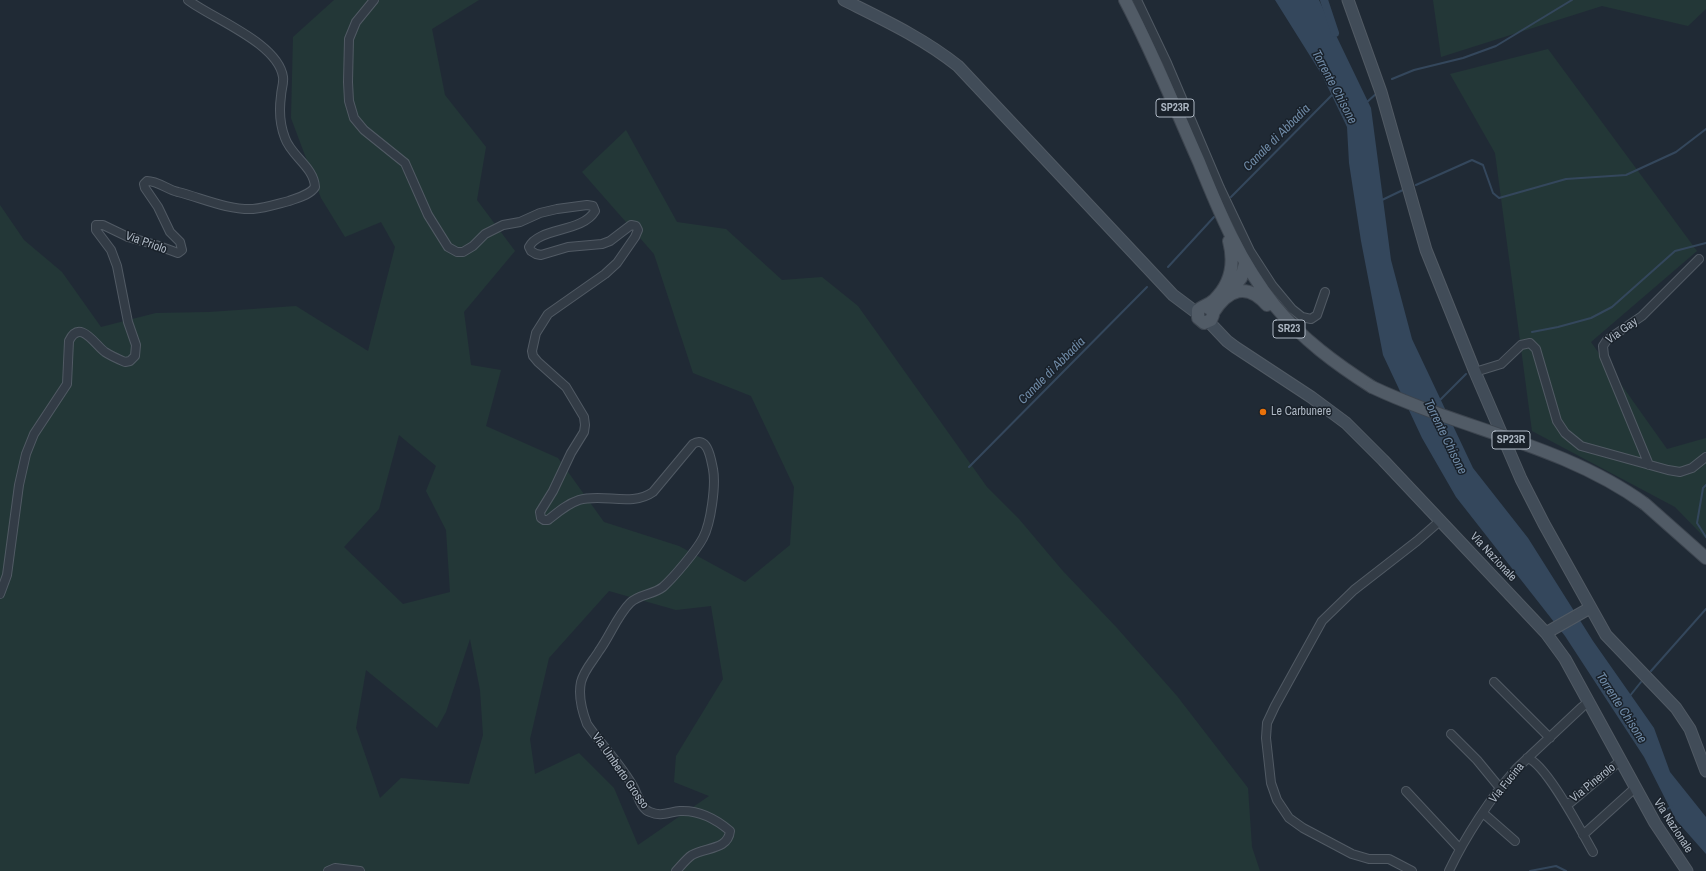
<!DOCTYPE html>
<style>
body{margin:0}
canvas{display:block;background:#202a35}
</style>
<canvas width="1706" height="871"></canvas>
<script>
const g = document.querySelector('canvas').getContext('2d');
g.lineJoin = 'round';
function fill(path, color) {
  g.fillStyle = color;
  g.fill(path, 'evenodd');
}
function trace(path, color, width, dash) {
  g.strokeStyle = color;
  g.lineWidth = width;
  g.lineCap = dash ? 'butt' : 'round';
  g.setLineDash(dash || []);
  g.stroke(path);
}
function label(font, color, halo, rows, align = 'center') {
  g.font = font + ' "Archivo Narrow",sans-serif';
  g.lineWidth = 3;
  g.setLineDash([]);
  g.textBaseline = 'middle';
  g.strokeStyle = halo;
  g.fillStyle = color;
  for (const [text, x, y, turn = 0] of rows) {
    g.save();
    g.translate(x, y);
    g.rotate((+turn || 0) * Math.PI / 180);
    g.textAlign = isNaN(turn) ? turn : align;
    if (halo) g.strokeText(text, 0, 0);
    g.fillText(text, 0, 0);
    g.restore();
  }
}
fill(new Path2D(`
 M334,0H479L432,29L445,95L486,147L477,200L515,251L464,312L471,365L501,370L486,426L558,458L604,522L679,546L745,582L790,545L794,487L751,396L693,373L654,254L582,172L626,130L677,222L726,229L782,280L822,277L858,306L987,487L1019,519L1062,570L1117,628L1177,696L1248,788L1252,847L1260,871H0V205L24,240L62,272L101,327L156,313L209,312L296,306L368,351L395,247L381,222L345,237L321,198L291,118L293,37ZM399,435L436,466L426,491L446,530L450,592L403,604L344,547L379,509ZM609,591L676,610L711,606L723,679L676,756L674,782L709,796L638,845L614,788L579,753L535,774L530,739L549,658ZM470,639L480,690L483,735L469,784L401,778L380,798L356,728L366,670L437,728L446,712Z
 M1433,0H1706V9L1688,26L1602,6L1441,57Z
 M1548,49L1697,251L1591,342L1667,449L1706,438V539L1675,507L1532,431L1495,153L1450,74Z`), '#233737');
fill(new Path2D(`
 M1275,0H1319L1371,108L1391,260L1412,339L1473,468L1528,538L1593,641L1654,728L1670,772L1706,817V854L1676,820L1644,757L1565,636L1456,497L1422,438L1383,355L1361,241L1349,163L1347,127L1322,75Z`), '#34475c');
trace(new Path2D(`
 M1392,79L1414,70L1463,58L1496,46L1572,0
 M1367,102L1377,93
 M1416,185L1472,160L1483,165L1493,193L1499,198L1566,179L1626,175L1676,152L1706,129
 M1231,197L1333,94
 M1382,200L1405,189
 M1168,267L1214,217
 M1532,332L1558,327L1591,318L1612,307L1675,251L1706,243
 M1440,400L1466,374
 M969,467L1147,287
 M1706,485L1703,488L1697,523L1706,537
 M1651,671L1706,609
 M1629,697L1641,682
 M1661,813L1672,806
 M1530,871L1556,866L1566,871`), '#34475c', 2);
trace(new Path2D(`
 M1324,0L1335,33`), '#34475c', 8);
const street = new Path2D(`
 M374,0L356,22L349,39L348,82L349,101L354,118L364,130L405,163L428,215L448,247L457,252H463L473,246L485,234L503,225L520,222L540,213L557,209L587,205L593,206L595,211C582,233 539,227 529,247L531,251L536,254L541,255L568,247L602,244L610,241L631,225L636,226L638,230L635,237L617,263L605,274L548,314L536,333L532,351L533,356L538,362L566,387L584,417L585,425L584,432L571,453L553,491L540,512L541,518L544,520H548C558,512 567,504 579,500C603,493 632,507 653,492L693,444C708,435 711,460 713,469C716,485 711,523 703,538C696,551 674,577 663,587C653,595 639,594 630,603C617,616 610,636 599,651C593,661 584,670 581,682C578,696 582,711 587,724C602,746 621,764 634,788C638,796 641,809 650,812C661,817 669,812 680,811C699,810 716,819 730,831C728,850 706,847 692,855C686,859 681,866 676,871
 M1137,0L1167,63L1220,188L1250,251L1272,285L1292,309L1302,317L1311,319L1317,315L1325,292
 M1475,372L1501,364L1521,345L1530,343L1536,349L1557,421L1565,433L1581,446L1668,470L1680,472L1692,468L1706,457
 M1649,465L1604,356L1603,346L1607,340L1642,316L1699,259
 M0,594L7,575L19,485L26,454L34,434L67,384L69,341C80,318 95,345 105,352C111,356 118,359 125,362L130,361L135,356L136,345L128,322L117,266L111,250L96,230V225H103L128,237L156,245L178,253L182,250L180,242L170,232L158,207L145,188L144,184L147,181C158,181 168,190 178,192C202,198 227,210 253,209C265,208 277,204 289,201C297,198 310,195 315,187C314,167 291,156 285,138C280,125 279,110 281,96C281,90 284,83 283,77C278,43 213,19 188,0
 M1494,682L1550,738
 M1451,734L1477,760L1500,788
 M1527,758C1546,763 1582,833 1593,852
 M1406,791L1460,849
 M1565,803H1570L1620,761
 M1483,813L1515,841
 M1583,835L1635,788
 M328,871L335,868L360,871
 M1412,871L1389,859H1369L1352,854L1303,828L1289,818L1277,800L1271,783L1266,738L1267,723L1275,706L1322,621L1354,590L1417,541L1441,520
 M1449,871C1465,837 1491,797 1516,769L1582,707L1588,702`);
const secondary = new Path2D(`
 M844,0C884,20 923,38 958,66L1173,295L1197,313
 M1348,0L1381,92L1426,250L1475,372L1521,479L1544,524L1606,635L1676,708L1690,729L1706,771
 M1209,322L1227,341L1235,347L1311,397L1346,423L1383,460L1546,633L1565,659L1655,823L1687,871
 M1546,633L1590,608`);
const primary = new Path2D(`
 M1125,0C1153,53 1175,108 1199,162C1220,214 1240,262 1275,306C1302,339 1336,364 1372,387
 M1229,294L1241,278L1245,264
 M1205,306L1212,310L1213,315L1211,320L1204,323L1198,318V310C1202,306 1209,305 1214,300C1231,284 1235,264 1229,241
 M1213,313C1228,289 1247,282 1267,305
 M1645,504L1706,558`);
trace(street, '#515a64', 10);
trace(secondary, '#515a64', 13);
trace(primary, '#3d454f', 14);
trace(street, '#333c46', 8);
trace(secondary, '#414c58', 11);
trace(primary, '#515b66', 12);
const primaryBridge = new Path2D(`
 M1372,387C1461,429 1564,445 1645,504`);
trace(primaryBridge, '#3d454f', 14, []);
trace(primaryBridge, '#515b66', 12);
for (const [x, y, r, color] of [
 [1263,412,4,"#e8710a"]
]) {
  const dot = new Path2D();
  dot.arc(x, y, r, 0, 2 * Math.PI);
  g.fillStyle = color;
  g.fill(dot);
  trace(dot, '#19212a', 1.5);
}
for (const [x, y, w] of [
 [1175,108,38],
 [1289,329,32],
 [1511,440,38]
]) {
  const box = new Path2D();
  box.roundRect(x - w / 2, y - 9, w, 18, 3);
  g.fillStyle = '#19212a';
  g.fill(box);
  trace(box, '#adb7c3', 1);
}
label('bold 11px', '#adb7c3', null, [
 ["SP23R",1175,108],
 ["SR23",1289,329],
 ["SP23R",1511,440]
]);
label('12px', '#adb7c3', '#19212a', [
 ["Via Priolo",146,243,20],
 ["Via Gay",1622,331,-36],
 ["Via Nazionale",1493,557,47],
 ["Via Umberto Grosso",620,771,55],
 ["Via Fucina",1507,783,-51],
 ["Via Pinerolo",1593,783,-39],
 ["Via Nazionale",1673,826,57]
]);
label('12px', '#adb7c3', '#19212a', [
 ["Le Carbunere",1271,412]
], 'left');
label('italic 13px', '#6f8aa6', '#19212a', [
 ["Torrente Chisone",1334,87,62],
 ["Canale di Abbadia",1277,138,-45],
 ["Canale di Abbadia",1052,371,-45],
 ["Torrente Chisone",1445,437,64],
 ["Torrente Chisone",1621,708,57]
]);
</script>
